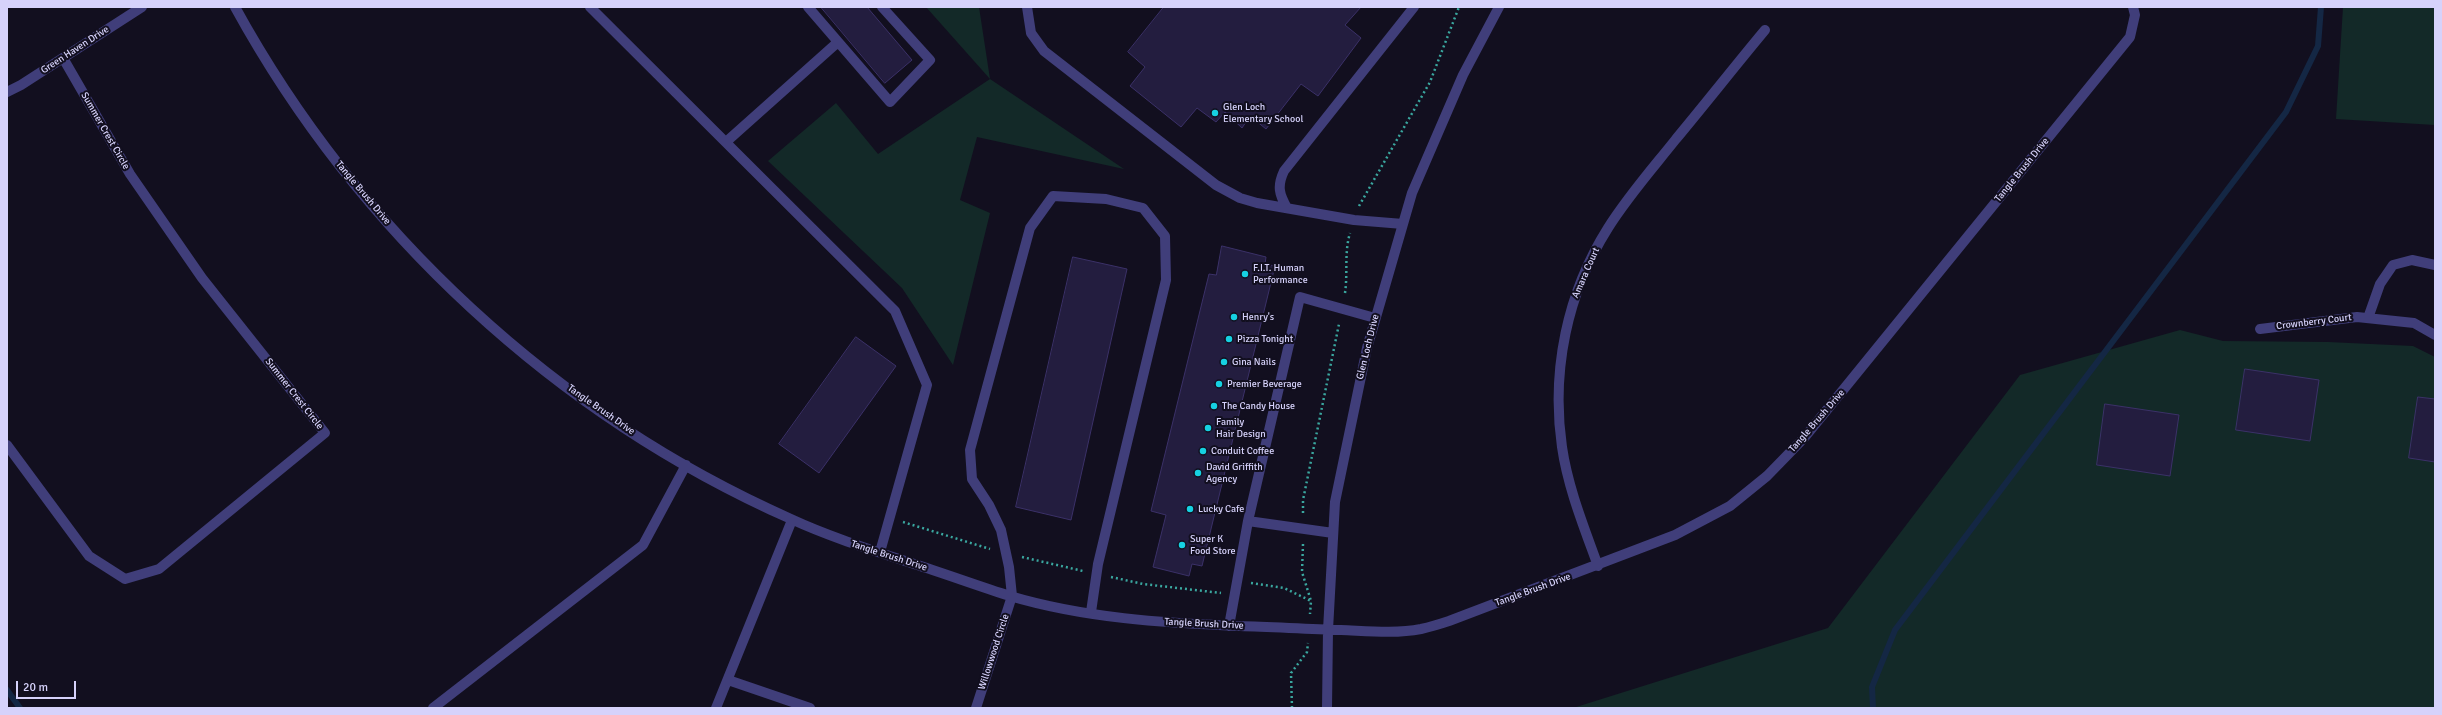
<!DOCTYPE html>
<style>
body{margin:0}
#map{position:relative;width:2442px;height:715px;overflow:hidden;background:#120f1f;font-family:Signika,sans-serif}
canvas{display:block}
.frame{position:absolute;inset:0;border:8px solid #d6d2fb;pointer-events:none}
.scale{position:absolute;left:16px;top:681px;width:60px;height:18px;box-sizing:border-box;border:2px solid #d6d2fb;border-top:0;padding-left:5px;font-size:12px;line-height:14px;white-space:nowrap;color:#d6d2fb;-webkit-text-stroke:3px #120f1f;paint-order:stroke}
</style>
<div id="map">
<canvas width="2442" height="715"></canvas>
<div class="frame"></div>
<div class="scale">20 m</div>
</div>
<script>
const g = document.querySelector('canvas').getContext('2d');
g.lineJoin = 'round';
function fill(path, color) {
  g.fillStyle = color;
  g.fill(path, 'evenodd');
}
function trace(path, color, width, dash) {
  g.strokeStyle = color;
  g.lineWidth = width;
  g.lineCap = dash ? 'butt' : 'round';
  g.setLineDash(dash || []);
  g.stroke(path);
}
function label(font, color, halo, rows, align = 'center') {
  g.font = font + ' Signika,sans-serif';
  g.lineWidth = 4;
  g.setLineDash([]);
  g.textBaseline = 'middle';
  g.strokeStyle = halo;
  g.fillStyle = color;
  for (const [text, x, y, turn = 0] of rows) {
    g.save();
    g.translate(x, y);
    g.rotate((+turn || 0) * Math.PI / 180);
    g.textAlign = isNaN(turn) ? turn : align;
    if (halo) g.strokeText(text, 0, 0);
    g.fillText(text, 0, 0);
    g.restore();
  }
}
fill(new Path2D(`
 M926,7H979L990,79L1124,169L977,137L960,200L990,213L953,365L902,288L768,161L836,103L878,154L990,79Z
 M2343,7H2435V125L2336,119Z
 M2180,330L2223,341L2328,342L2413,346L2435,357V708H1573L1828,628L2020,375Z`), '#132928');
trace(new Path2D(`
 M7,690L20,708
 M1873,708L1872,687L1895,630L2286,112L2318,46L2321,7`), '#142744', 6);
const building = new Path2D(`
 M821,7H867L912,60L885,83Z
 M1164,7H1361L1345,25L1361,38L1318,96L1301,84L1266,129L1250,116L1242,128L1225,112L1216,122L1197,108L1181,127L1130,86L1145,67L1128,52Z
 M1222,246L1266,257L1265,264L1275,266L1202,566L1192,564L1189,576L1153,567L1166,515L1151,511L1209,274L1216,275Z
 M1073,257L1127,269L1071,520L1016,507Z
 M856,337L896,366L819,473L779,444Z
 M2245,369L2319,380L2310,441L2236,430Z
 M2418,397L2435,399V462L2409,458Z
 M2105,404L2179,415L2170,476L2097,465Z`);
fill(building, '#231d3f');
trace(building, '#3b3168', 1);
trace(new Path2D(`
 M1359,206L1430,82L1459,7
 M1345,293C1348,273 1344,253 1350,233
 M1303,513V500L1339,324
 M903,522L990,549
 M1303,544L1302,572L1311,601
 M1022,557L1083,571
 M1111,577L1143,584L1221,593
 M1251,583L1284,588L1311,601L1310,614
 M1292,708L1291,673L1307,652L1308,643`), '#3aa79f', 2.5, [2, 3]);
trace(new Path2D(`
 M235,7C358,231 556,415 791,519C830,537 872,550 914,564C946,574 978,586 1010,596C1084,618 1163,623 1240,626C1273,627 1307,629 1341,630C1367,631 1395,634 1421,629C1430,627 1440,624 1449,621L1675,535L1730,506L1767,476L1804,438L2130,37L2135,15L2133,7
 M590,7L895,311L927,385L880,552
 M808,7L890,102L930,60L882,7
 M1027,7L1031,33L1044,51L1216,185L1240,198L1257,203L1354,220L1403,224
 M7,92L21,85L142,7
 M726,142L838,42
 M1287,208C1279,194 1277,186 1284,171L1414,7
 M2368,318L2380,284L2393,265L2412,260L2435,265
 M2260,329L2357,317L2414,323L2435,335
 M7,445L89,556L125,579L159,569L325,433L202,278L130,174L63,58
 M1333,533L1248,521L1300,297L1375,318
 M1598,566C1584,527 1568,488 1562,447C1551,371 1567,293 1608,228C1628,196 1653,168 1676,139C1706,103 1735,66 1765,30
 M1229,626L1248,521
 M728,680L810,708
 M433,708L643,545L686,465
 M716,708L792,520
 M976,708L1012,596L1009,567L1001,530L989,505L972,479L970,450L1030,228L1053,196L1106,199L1143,208L1165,236L1166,280L1098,564L1091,612
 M1327,708L1328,630L1335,502L1367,348L1412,193L1463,75L1499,7`), '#403e7a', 10);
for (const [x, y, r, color] of [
 [1215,113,4,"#16d1e2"],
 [1245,274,4,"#16d1e2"],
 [1234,317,4,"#16d1e2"],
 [1229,339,4,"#16d1e2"],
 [1224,362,4,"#16d1e2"],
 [1219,384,4,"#16d1e2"],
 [1214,406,4,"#16d1e2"],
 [1208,428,4,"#16d1e2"],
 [1203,451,4,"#16d1e2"],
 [1198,473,4,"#16d1e2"],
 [1190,509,4,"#16d1e2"],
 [1182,545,4,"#16d1e2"]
]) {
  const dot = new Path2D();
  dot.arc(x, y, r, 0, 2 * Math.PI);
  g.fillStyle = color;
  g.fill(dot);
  trace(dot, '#120f1f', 1.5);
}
label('10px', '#d6d2fb', '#120f1f', [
 ["Green Haven Drive",75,50,-33],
 ["Summer Crest Circle",105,131,60],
 ["Tangle Brush Drive",2022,170,-51],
 ["Tangle Brush Drive",363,193,50],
 ["Amara Court",1586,273,-66],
 ["Crownberry Court",2314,322,-7],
 ["Glen Loch Drive",1368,347,-76],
 ["Summer Crest Circle",294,394,52],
 ["Tangle Brush Drive",601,410,35],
 ["Tangle Brush Drive",1817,421,-49],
 ["Tangle Brush Drive",889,556,18],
 ["Tangle Brush Drive",1533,590,-20],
 ["Tangle Brush Drive",1204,624,3],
 ["Willowwood Circle",994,652,-72]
]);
label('10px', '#d6d2fb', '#120f1f', [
 ["Glen Loch",1223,107],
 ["Elementary School",1223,119],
 ["F.I.T. Human",1253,268],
 ["Performance",1253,280],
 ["Henry's",1242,317],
 ["Pizza Tonight",1237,339],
 ["Gina Nails",1232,362],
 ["Premier Beverage",1227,384],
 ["The Candy House",1222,406],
 ["Family",1216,422],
 ["Hair Design",1216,434],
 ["Conduit Coffee",1211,451],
 ["David Griffith",1206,467],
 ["Agency",1206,479],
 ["Lucky Cafe",1198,509],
 ["Super K",1190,539],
 ["Food Store",1190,551]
], 'left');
</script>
